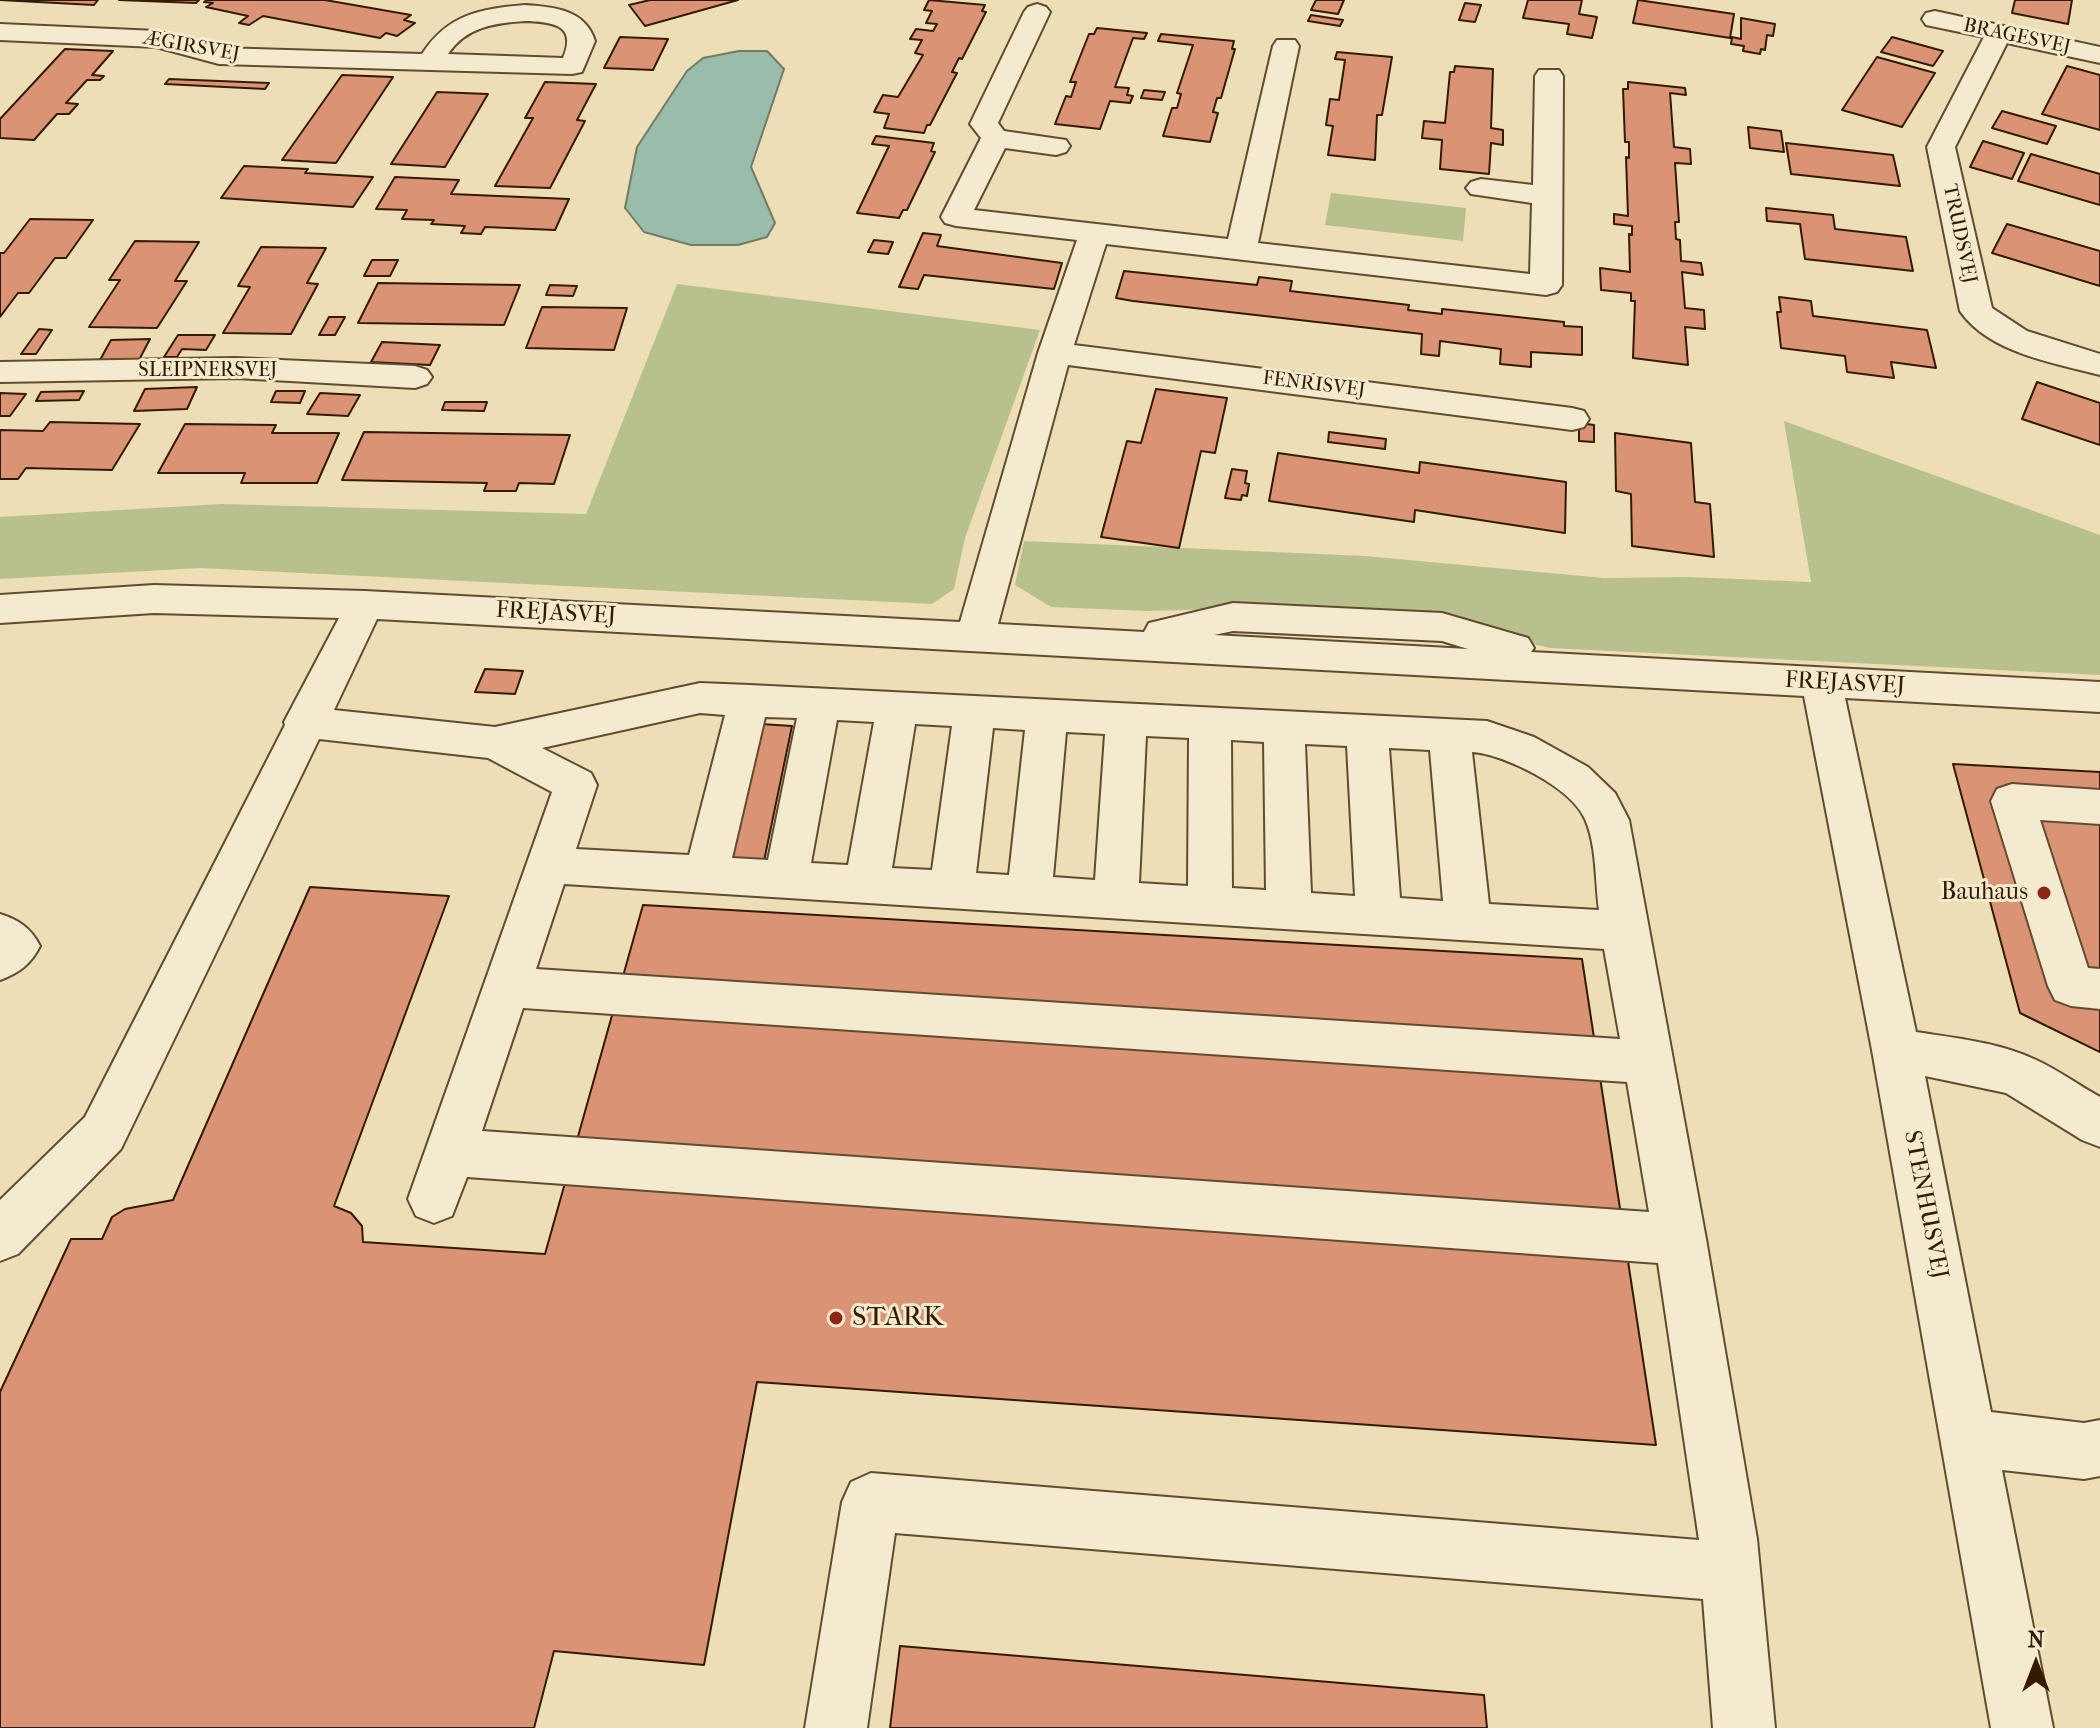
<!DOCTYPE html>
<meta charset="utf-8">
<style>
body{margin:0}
#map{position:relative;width:2100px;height:1728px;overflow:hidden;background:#eddeb6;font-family:"IM FELL French Canon",serif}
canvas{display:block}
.north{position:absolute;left:1996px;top:1624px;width:80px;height:80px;-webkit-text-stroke:6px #f3ead0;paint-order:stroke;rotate:0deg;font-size:22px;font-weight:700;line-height:32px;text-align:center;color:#341a00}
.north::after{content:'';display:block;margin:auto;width:28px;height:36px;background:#341a00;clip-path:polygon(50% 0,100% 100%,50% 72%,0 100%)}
</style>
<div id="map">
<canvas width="2100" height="1728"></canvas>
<div class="north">N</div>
</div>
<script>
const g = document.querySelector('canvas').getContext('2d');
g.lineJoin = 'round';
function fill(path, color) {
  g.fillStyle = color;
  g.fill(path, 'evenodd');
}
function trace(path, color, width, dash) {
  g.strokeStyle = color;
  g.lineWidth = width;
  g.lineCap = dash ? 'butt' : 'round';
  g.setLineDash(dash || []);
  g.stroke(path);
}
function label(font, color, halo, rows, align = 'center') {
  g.font = font + ' "IM FELL French Canon",serif';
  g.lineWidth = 6;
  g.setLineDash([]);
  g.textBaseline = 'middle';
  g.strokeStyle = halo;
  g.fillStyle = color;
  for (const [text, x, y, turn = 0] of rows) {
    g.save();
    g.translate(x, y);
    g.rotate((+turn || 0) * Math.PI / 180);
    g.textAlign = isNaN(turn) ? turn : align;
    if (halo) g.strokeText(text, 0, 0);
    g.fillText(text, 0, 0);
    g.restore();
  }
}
fill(new Path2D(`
 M1331,193L1466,208L1463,241L1325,225Z
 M677,284L1040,330L965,538L954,589L932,604L200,568L0,579V517L222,504L586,514Z
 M1784,421L2100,535V675L1550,648L1388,611L1303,607L1147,611L1051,607L1015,585L1024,541L1365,556L1604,578L1688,577L1811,582Z`), '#b8c18e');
const water = new Path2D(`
 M739,51H767L784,69L751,167L775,223L767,237L738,245H691L644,232L625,208L637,147L687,71L703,58Z`);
fill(water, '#99bcab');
trace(water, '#717b67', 2);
const building = new Path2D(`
 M0,0H98L94,5Z
 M119,0H199L196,3Z
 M207,0H325L411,15L404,20L415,23L397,36L386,33L380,38L263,16L249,25L239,23L248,16L206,7L213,3L204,2Z
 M650,0H738L645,26L629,5Z
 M929,0L985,5L982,11L986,12L962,59L959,58L952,72L957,73L930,125H927L924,133L884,128L889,114L874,112L883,95L898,97L923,55L915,53L922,40L910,39L916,29L933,31L937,24L926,23L932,11L924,10Z
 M1316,0H1344L1338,14L1311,10Z
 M1528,0H1582L1579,14L1597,17L1592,38L1567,34L1569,24L1523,18Z
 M1638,0L1734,14L1730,38L1633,23Z
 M2015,0H2072L2068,24L2012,13Z
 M1465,3L1481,5L1475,22L1459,20Z
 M1311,15L1343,20L1340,26L1308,21Z
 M1741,18L1775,24L1773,36L1767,35L1765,50L1761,49L1760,54L1743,51L1744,46L1731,44L1732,37L1741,39Z
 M1097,28L1147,33L1144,39L1133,38L1115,87L1129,88L1127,95L1133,96L1130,103L1110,101L1100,129L1055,124L1066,96L1071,97L1076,82H1070L1089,34H1094Z
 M1161,34L1234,41L1232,49H1235L1221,98H1217L1213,112L1218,113L1210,142L1163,136L1172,108H1177L1181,94L1177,93L1193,45L1158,41Z
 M620,37L668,39L653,70L604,68Z
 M1892,37L1943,51L1933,66L1881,52Z
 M65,49L113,51L92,75L104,76L100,80H87L66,103L78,104L69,114H57L34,140L0,138V119Z
 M1337,52L1392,57L1382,115H1377L1375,160L1328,155L1333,126L1326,125L1330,99L1339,100L1345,60L1335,59Z
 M1877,57L1935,73L1902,127L1842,110Z
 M1455,66L1493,69L1491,128L1503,130V145L1491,143L1489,174L1440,169L1442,140L1422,138L1424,121L1445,123L1450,72H1454Z
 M2067,66L2100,75V130L2042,114Z
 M342,75L393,77L336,163L282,160Z
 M169,79L269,83L265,89L165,84Z
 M545,82L596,84L577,120L585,121L550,188L495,186L533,118H525Z
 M1628,82L1685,88L1686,95L1670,93L1674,147L1690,149L1691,164L1675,163L1679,222H1675L1676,239L1680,240L1681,261L1701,263L1703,275L1682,272L1685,308L1704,310L1705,329L1685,327L1688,365L1633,358L1635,301H1631V293L1601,290L1600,268L1630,272L1629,234L1632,235V226L1614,224V214L1628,216L1626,157L1629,158V142H1625L1623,89H1628Z
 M1144,90L1165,92L1162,100L1141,98Z
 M437,92L488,94L445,167L391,164Z
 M2002,111L2056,126L2047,144L1992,128Z
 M1748,127L1781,131L1784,152L1750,148Z
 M876,136L934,143L931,151L935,152L907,210H903L899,218L857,213L889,146L872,144Z
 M1983,141L2024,153L2012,179L1970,167Z
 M1786,143L1893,155L1900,186L1791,174Z
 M2031,154L2100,174V205L2018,181Z
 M244,166L308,169L305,173L373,177L353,207L221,198Z
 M395,177L459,180L451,194L569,199L555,230L485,227L481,234L461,233L465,226L431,224L434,220L402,219L407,210L376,209Z
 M1766,208L1833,215L1835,229L1906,237L1913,271L1805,259L1800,224L1767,221Z
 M30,219L93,220L66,258H55L29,293H18L0,317V253H4Z
 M2007,224L2100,251V286L1992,253Z
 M923,233L941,235L937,246L1062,263L1054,289L924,275L918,289L899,287Z
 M874,240L893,242L888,254L868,252Z
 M135,241L199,242L175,281H187L157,328L89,327L120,280H109Z
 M261,247L326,248L307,283L318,284L291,334L223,333L250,287L238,286Z
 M372,260H398L390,276H364Z
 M1124,271L1257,285L1259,277L1292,281L1290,291L1409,305L1408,310L1442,314V309L1564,322V326L1582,327V355L1531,352V367L1500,364L1501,349L1440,341L1439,356L1421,354L1422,334L1133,301L1116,298Z
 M378,283L520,285L504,325L358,323Z
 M550,285L577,286L573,296L546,295Z
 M1779,297L1811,301L1813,316L1927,330L1936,368L1891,362L1894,378L1847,372L1845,356L1781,348L1777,312H1781Z
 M542,307L627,308L614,350L526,348Z
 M329,317H345L335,335H319Z
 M39,329L52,330L36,354H21Z
 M178,335H215L206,350L182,349L177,357H164Z
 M150,339L139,360H100L111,340Z
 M382,342L421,344L440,345L430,365L371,362Z
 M2037,382L2100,403V445L2022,419Z
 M197,387L187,409L134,411L145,389Z
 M1156,389L1227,398L1215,453L1201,451L1179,548L1101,537L1127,441L1141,443Z
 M84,391L79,400L36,401L41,392Z
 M276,391H305L300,403L271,402Z
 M0,393L26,394L10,416H0Z
 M320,393L360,395L348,416L307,414Z
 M445,402H487L484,411L442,410Z
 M50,422L140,424L112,470L26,468L18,479H0V430L43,431Z
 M1579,423L1594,425V442L1579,441Z
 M185,424L276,425L272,433H339L317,483H241L245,473H158Z
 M364,432L570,435L554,484L519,483L516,491H484L487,483L342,480Z
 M1329,432L1386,439L1385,449L1328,442Z
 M1615,433L1691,443L1695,502L1710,504L1714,557L1632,546L1631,494L1616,491Z
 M1278,453L1419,473L1420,462L1566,482L1565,533L1415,510L1414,522L1269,501Z
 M1232,469L1247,471L1245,483L1249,484L1247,496L1242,495L1241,500L1225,498Z
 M485,669L523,671L515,694L475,692Z
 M761,724L792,726L764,861L730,859Z
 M1953,764L2100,772V1052L2020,1013Z
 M310,887L449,896L334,1206L351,1213L362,1226L363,1242L545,1254L643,905L1582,959L1656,1445L757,1382L704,1665L554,1651L534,1728H0V1392L71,1239H102L112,1217L125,1209L173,1200Z
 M900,1646L1484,1695L1487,1728H890Z`);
fill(building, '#db9376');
trace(building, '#341a00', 2);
const minor = new Path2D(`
 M1037,4L1046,7L1050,12L998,123L1004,131L1066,140L1070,146L1066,152L1056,155L1005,148L974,210L1228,239L1273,46L1277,40H1295L1299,46L1258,243L1530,274L1532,203L1471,194L1466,188L1471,182L1481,179L1533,185L1535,76L1539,70H1559L1563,76L1562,285L1557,292L1546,295L1106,244L1074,345L1572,408L1584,411L1589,419L1584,427L1572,430L1068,365L998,624L1144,632L1149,623L1233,603L1442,613L1528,638L1534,648L1531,652L2100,682V712L1845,698L1916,1032C1955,1038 1997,1042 2034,1059C2057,1069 2078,1085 2100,1097V1147L2082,1140L2006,1093L1925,1076L1991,1412L2084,1423L2100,1420V1476L2084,1479L2002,1470L2053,1728H1991L1872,1050L1804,696L377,619L334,710L495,727L700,683L749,685L1487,721L1534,737L1588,767L1615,793L1629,820L1706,1239L1757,1539L1775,1728H1713L1703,1599L895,1533L867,1728H805L842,1502L851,1482L871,1473L1699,1540L1658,1263L467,1177L452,1216L434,1223L416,1216L408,1199L552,792L488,758L319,739L121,1149L18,1254L0,1261V1200L85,1117L285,725L284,722L339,618L154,613L0,623V595L154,585L365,591L960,622L1038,353L1077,240L956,226L945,223L941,217L981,138L970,124L1024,12L1028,7ZM1233,631L1442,641L1468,649L1214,635ZM700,713L725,715L689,855L576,849L597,785L591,773L542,748ZM765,717L797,718L768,860L732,858ZM837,720L874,722L848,865L811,863ZM915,724L952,726L932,870L892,868ZM993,728L1025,730L1009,875L976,873ZM1066,732L1105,734L1095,880L1053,877ZM1146,736L1189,738L1188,886L1139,883ZM1231,740L1264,742L1266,890L1232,888ZM1305,744L1347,746L1355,896L1311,893ZM1389,748L1430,750L1443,901L1400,898ZM1472,752C1504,754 1571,787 1585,819C1597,846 1595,882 1599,910L1489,904ZM564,884L1604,949L1620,1039L536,969ZM523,1008L1627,1082L1649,1212L482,1131Z
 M525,5C553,7 585,9 595,41L582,72L572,74L219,64L156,47L0,40V24L157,31L220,48L422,54C448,14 480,9 525,5ZM525,21C551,22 578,24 563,58L448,54C466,27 494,23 525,21Z
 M1935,11L2100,47V63L2007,43L1955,147L1992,308L2027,331L2100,354V375C2054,363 1989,353 1960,311L1927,147L1984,37L1926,25L1922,19L1926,13Z
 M236,358L415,366L427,370L432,377L427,384L415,388L236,378L0,382V362Z
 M2012,784L2100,790V824L2040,820L2088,968L2100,969V1009L2071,1006L2055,1000L2048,986L1991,801L1997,789Z
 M0,914C19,920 31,928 40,946C31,964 19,973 0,980Z`);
trace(minor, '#624b2e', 4);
fill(minor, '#f3ead0');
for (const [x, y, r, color] of [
 [2044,893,8,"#8f2418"],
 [836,1318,8,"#8f2418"]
]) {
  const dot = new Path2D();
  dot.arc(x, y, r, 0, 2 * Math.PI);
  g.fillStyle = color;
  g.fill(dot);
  trace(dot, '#f3ead0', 3);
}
label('20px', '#341a00', '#f3ead0', [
 ["BRAGESVEJ",2017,37,12],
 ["ÆGIRSVEJ",191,47,10],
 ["TRUDSVEJ",1959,234,78],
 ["SLEIPNERSVEJ",208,371],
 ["FENRISVEJ",1314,385,7]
]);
label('24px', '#341a00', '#f3ead0', [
 ["FREJASVEJ",556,614,3],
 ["FREJASVEJ",1845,684,3],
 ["STENHUSVEJ",1925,1205,79]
]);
label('24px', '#341a00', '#f3ead0', [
 ["Bauhaus",2028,893]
], 'right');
label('28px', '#341a00', '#f3ead0', [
 ["STARK",852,1318]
], 'left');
</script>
